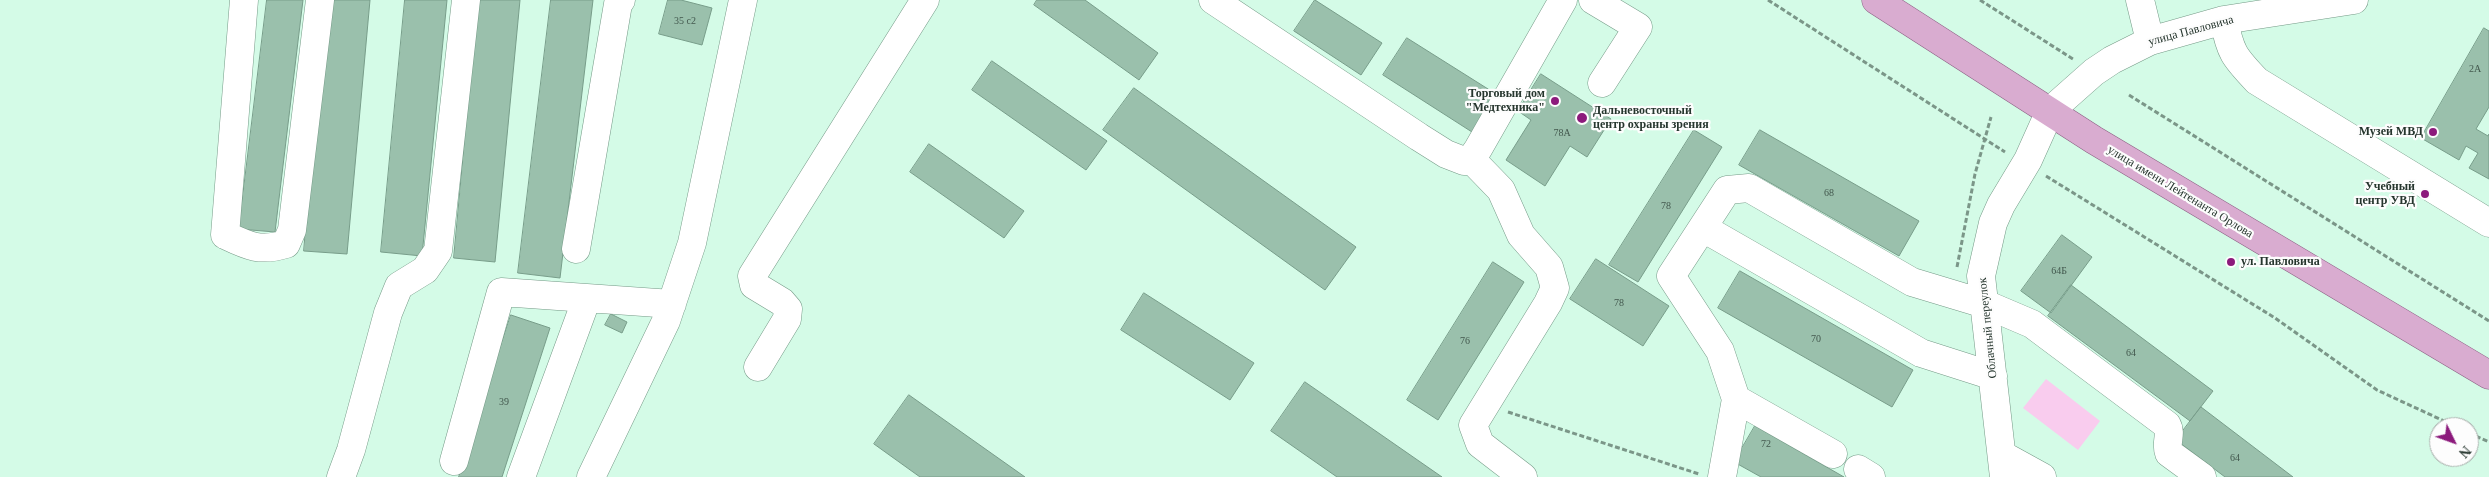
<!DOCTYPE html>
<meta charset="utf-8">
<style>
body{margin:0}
#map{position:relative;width:2489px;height:477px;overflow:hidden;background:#d4fbe7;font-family:Georgia,serif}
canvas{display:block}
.north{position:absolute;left:2429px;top:417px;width:50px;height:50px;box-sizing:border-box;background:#fdfdfd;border:1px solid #a7adaa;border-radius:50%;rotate:132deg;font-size:14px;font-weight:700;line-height:20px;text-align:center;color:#26362e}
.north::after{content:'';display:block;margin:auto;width:18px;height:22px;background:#8c1a7c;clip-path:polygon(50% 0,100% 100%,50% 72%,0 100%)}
</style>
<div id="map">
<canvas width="2489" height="477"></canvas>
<div class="north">N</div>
</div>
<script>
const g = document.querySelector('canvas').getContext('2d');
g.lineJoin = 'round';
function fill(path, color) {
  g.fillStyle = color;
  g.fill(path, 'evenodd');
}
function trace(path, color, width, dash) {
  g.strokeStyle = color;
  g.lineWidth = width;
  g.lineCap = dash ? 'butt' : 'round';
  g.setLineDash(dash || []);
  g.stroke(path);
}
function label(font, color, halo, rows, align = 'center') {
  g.font = font + ' Georgia,serif';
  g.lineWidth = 4.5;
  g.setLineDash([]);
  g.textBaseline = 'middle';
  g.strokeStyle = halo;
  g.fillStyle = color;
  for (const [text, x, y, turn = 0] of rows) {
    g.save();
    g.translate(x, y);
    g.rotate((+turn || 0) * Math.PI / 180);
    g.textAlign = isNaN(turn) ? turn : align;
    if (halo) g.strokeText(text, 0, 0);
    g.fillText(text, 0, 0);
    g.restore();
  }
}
fill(new Path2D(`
 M2046,379L2100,421L2078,450L2023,408Z`), '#f9ccee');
const building = new Path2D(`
 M267,0H303L275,232L239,229Z
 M326,0H370L347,254L304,251Z
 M405,0H447L422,256L381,252Z
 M478,0H520L495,262L454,258Z
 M551,0H593L560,278L518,273Z
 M668,0H681L712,8L702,45L659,34Z
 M1037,0H1085L1158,53L1139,80L1034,5Z
 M1315,0L1382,43L1361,75L1294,31Z
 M2484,28L2489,31V107L2476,129L2488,136L2489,134V179L2469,168L2478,153L2466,146L2459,160L2421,138Z
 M1407,38L1496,94L1472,132L1383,75Z
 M992,61L1107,141L1086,170L972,90Z
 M1541,74L1611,119L1587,157L1570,146L1545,186L1506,160L1531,120L1518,111Z
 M1134,88L1356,247L1325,290L1103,130Z
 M1694,130L1722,147L1638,282L1609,265Z
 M1760,130L1919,221L1899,256L1739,165Z
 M929,144L1024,211L1004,238L910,172Z
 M2062,235L2092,257L2051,313L2021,291Z
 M1596,259L1669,306L1643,346L1570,299Z
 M1493,262L1524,282L1438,420L1407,400Z
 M1740,271L1913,370L1892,407L1718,308Z
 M2071,285L2213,391L2190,421L2048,316Z
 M1144,293L1254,363L1230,400L1121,330Z
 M611,314L627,322L622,333L605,325Z
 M511,315L550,328L502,477H459Z
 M1305,382L1442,477H1337L1271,431Z
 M909,395L1025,477H920L874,444Z
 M2201,407L2293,477H2225L2176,440Z
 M1755,426L1844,477H1761L1734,462Z`);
fill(building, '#9ac0ac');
trace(building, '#789d8a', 1);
const minor = new Path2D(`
 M244,0L225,235C248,246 260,252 286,244L292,230L320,0
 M1213,0L1419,137L1446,154L1464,161L1471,159L1478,149L1563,0
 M1593,0L1638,27L1602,83
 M2140,0L2150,41
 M2224,20C2230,52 2234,57 2257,81L2489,223
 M1471,159L1501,190L1521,235L1549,267L1555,288L1548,303L1473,425L1480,444L1523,477
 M1703,228L1921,353L1993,376
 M576,249L618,4L621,0
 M758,367L787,319L788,309L782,302L754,285L752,276L925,0
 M1736,399L1720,351L1671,276L1727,190L1749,188L1912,282L1985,304L2032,324L2167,425C2172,434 2165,443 2169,453L2202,477
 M2002,455L2042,477
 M454,461L501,292L672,304
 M1858,469L1871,477
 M341,477L351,450L388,313L399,286L425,270L438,251L466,0
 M521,477L587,298
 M591,477L666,321L692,243L743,0
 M1722,477L1736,399L1833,454
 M2004,477L1981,276L1993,223L2001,205L2028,160L2050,111L2094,72L2112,60L2150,41L2224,20L2354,0`);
const major = new Path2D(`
 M1876,0L2094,140L2489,375`);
trace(minor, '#759a87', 29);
trace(major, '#8a5f82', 29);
trace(new Path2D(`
 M1768,0L2005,152
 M1980,0L2073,59
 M2129,95L2489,321
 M2046,176L2275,318L2377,390L2457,427
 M1957,267L1975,174L1991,117
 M1508,412L1699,474
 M2469,433L2489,442`), '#7b9688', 3, [5, 2.5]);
trace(minor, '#fff', 28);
trace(major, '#d9acd0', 28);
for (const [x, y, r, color] of [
 [1555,101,5,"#8c1a7c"],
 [1582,118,6,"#8c1a7c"],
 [2433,132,5,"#8c1a7c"],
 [2425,194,5,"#8c1a7c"],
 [2231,262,5,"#8c1a7c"]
]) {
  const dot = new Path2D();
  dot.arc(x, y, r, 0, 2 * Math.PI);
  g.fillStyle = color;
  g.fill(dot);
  trace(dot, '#fdfdfd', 2);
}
label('10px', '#43584e', null, [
 ["35 с2",685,21],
 ["2А",2475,69],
 ["78А",1562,133],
 ["68",1829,193],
 ["78",1666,206],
 ["64Б",2059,271],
 ["78",1619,303],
 ["70",1816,339],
 ["76",1465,341],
 ["64",2131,353],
 ["39",504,402],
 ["72",1766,444],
 ["64",2235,458]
]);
label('12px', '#26362e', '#fdfdfd', [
 ["улица Павловича",2191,31,-15],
 ["улица имени Лейтенанта Орлова",2180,192,31],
 ["Облачный переулок",1988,328,-96]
]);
label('bold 12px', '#26362e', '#fdfdfd', [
 ["Торговый дом",1545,94],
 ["\"Медтехника\"",1545,108],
 ["Дальневосточный",1593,111,"left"],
 ["центр охраны зрения",1593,125,"left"],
 ["Музей МВД",2423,132],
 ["Учебный",2415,187],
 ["центр УВД",2415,201],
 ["ул. Павловича",2241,262,"left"]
], 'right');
</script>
